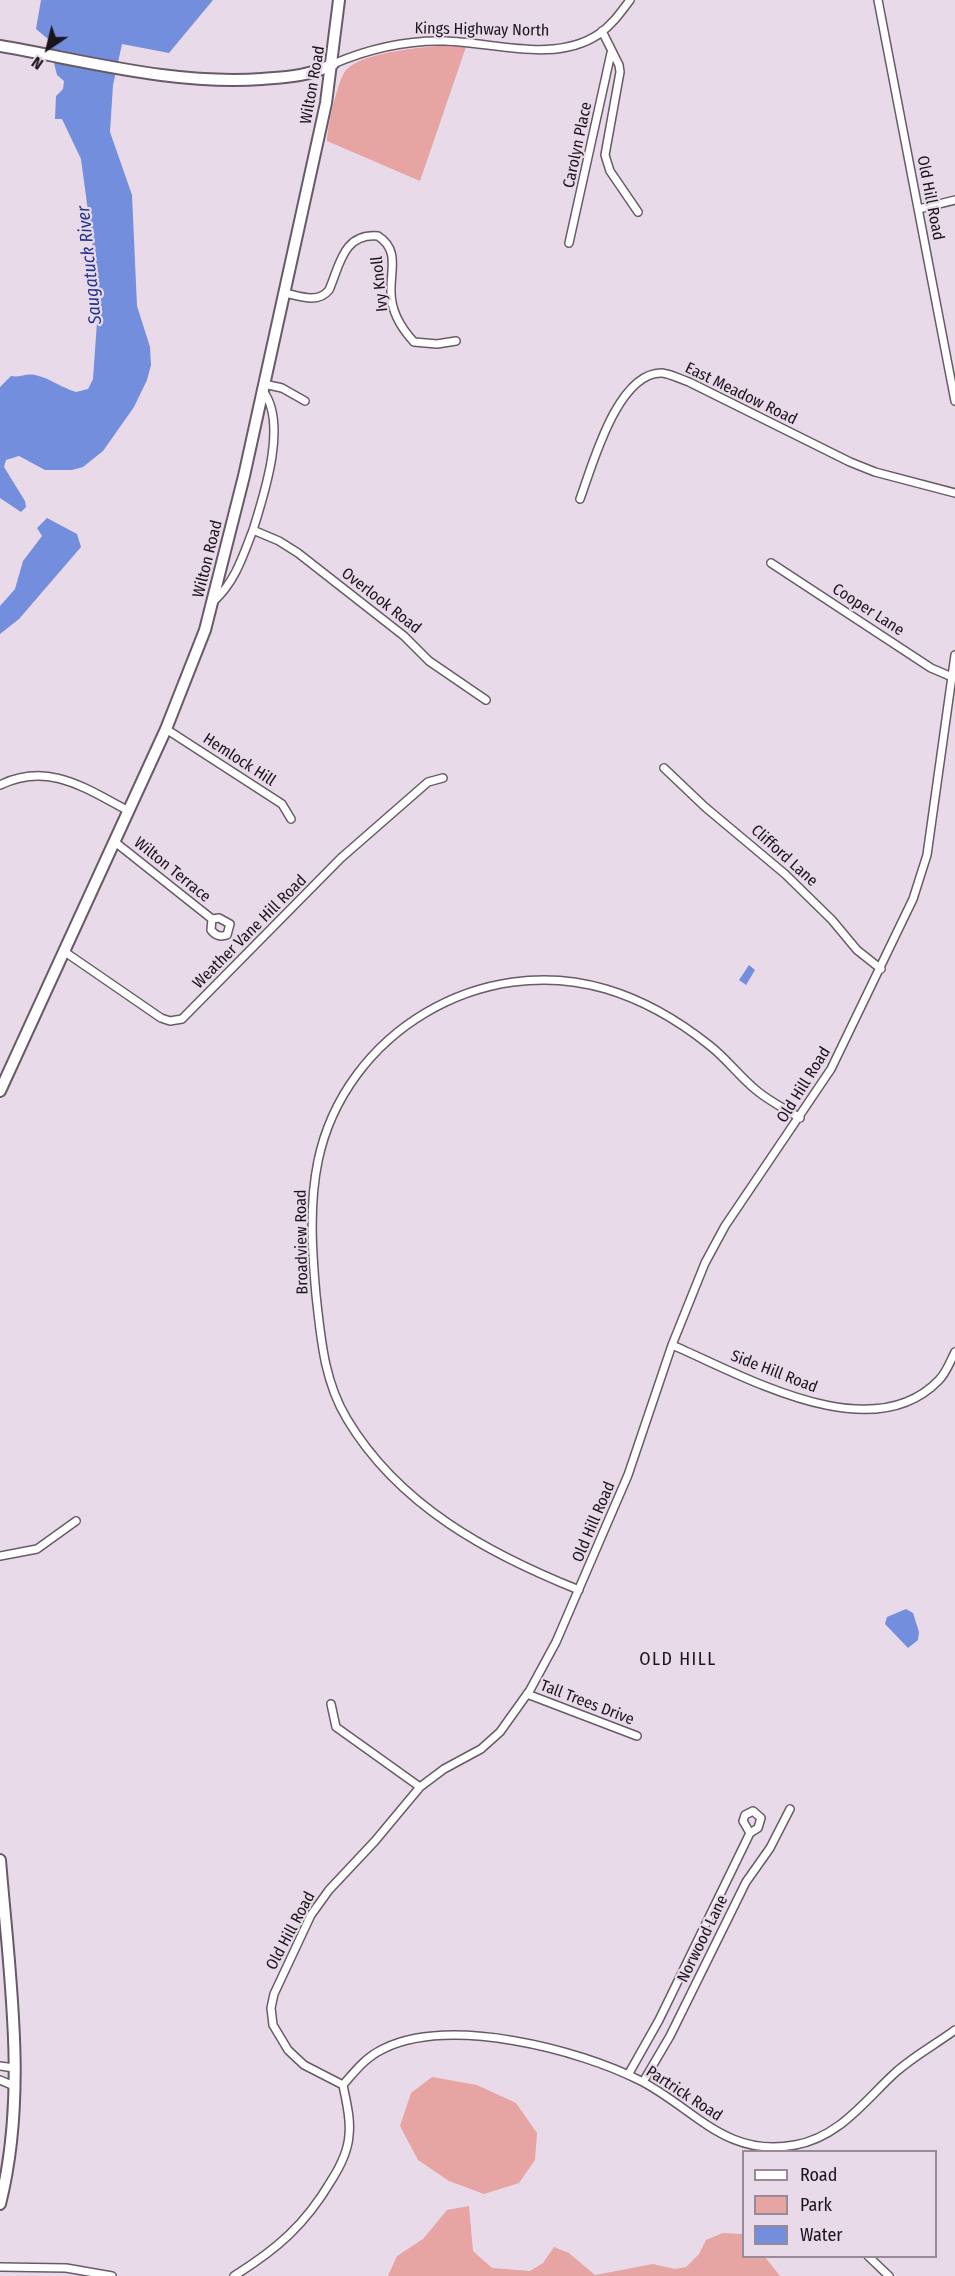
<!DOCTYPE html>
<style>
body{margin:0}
#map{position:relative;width:955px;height:2276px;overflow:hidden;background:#e9dae9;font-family:"Fira Sans Condensed",sans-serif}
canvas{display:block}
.legend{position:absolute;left:742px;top:2150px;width:195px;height:108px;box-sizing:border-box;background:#e9dae9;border:2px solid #968b96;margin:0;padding:8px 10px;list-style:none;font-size:18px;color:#1a151a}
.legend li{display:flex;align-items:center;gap:12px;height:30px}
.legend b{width:30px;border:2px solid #968b96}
.north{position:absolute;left:18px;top:18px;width:60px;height:60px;-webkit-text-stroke:4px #e9dae9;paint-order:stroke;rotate:215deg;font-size:16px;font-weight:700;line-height:24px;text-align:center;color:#1a151a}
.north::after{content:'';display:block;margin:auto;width:21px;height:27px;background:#1a151a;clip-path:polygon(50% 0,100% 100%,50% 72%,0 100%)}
</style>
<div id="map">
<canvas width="955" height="2276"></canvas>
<ul class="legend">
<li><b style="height:8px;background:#fff"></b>Road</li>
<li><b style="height:16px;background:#e6a4a3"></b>Park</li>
<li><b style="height:16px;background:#738edd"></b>Water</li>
</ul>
<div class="north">N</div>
</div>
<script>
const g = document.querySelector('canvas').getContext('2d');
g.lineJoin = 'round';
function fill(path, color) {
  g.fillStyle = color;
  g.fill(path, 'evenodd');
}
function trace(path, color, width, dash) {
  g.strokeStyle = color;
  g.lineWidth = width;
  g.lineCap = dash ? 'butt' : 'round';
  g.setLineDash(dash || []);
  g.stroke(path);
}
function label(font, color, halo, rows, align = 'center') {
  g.font = font + ' "Fira Sans Condensed",sans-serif';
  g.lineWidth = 4.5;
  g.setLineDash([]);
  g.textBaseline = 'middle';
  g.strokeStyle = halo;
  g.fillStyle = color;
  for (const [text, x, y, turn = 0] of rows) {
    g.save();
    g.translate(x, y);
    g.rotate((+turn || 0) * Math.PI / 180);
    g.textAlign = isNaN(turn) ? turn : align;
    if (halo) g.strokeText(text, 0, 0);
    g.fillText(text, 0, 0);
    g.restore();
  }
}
fill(new Path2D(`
 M452,45L466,47L420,181L327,141C327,128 338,79 346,70C364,51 427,47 452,45Z
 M432,2077L477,2085L516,2103L537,2133L535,2160L519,2183L484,2194L449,2181L418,2160L400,2126L411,2093Z
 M469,2206L473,2251L492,2268L530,2271L543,2263L554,2247L569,2253L595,2275L653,2264L675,2269L686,2267L699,2254L706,2240L723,2233L743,2234L744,2256L765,2257L780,2276H388L397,2256L423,2239L447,2210Z`), '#e6a4a3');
fill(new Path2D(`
 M41,0H213L169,53L122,44L113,85L110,132L132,195L137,306L150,347L151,365L147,380L134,407L103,451L83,467L72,470H45L19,456L6,460L4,467L25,501L26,507L21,512L0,498V387L11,376C19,378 26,373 35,375C50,378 62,388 76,392L88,389L93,379L99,293L81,159L62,119H55L56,96L63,89L64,81L57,75L48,39L36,29Z
 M47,518L77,534L81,547L19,619L0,634V606L15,589L23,561L42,536L37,528Z
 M749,965L755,970L746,985L739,980Z
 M906,1609L913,1613L919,1632L918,1640L908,1648L885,1624L887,1617Z`), '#738edd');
const minor = new Path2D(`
 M878,0L955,401
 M602,31L619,65L620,72L605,155L610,171L638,212
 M333,64C368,49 406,40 445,41C493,42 555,64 599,34C612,25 621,12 630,0
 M919,209L955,200
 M569,243L611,53
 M285,293C299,296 318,304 329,290C340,265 343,233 378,236C400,250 390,271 391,292C391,312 401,328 414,342L437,344L456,341
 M264,384L282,388L305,401
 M580,499C592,467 617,372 662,373C671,374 680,379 689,382L850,462L875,472L955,493
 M253,530C264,495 288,423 263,391
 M771,563L931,668L952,677
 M214,601C235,582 243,556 253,530L279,541L298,553L404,636L429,661L486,700
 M166,729L282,804L291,819
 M664,768L705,807L785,874L832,920L857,950L881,969
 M0,785C49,761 86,789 129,811
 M115,842L212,919L219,918L230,924L227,935C220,937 216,936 211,930L212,919
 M65,952L161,1018L170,1021L182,1019L341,858L428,782L443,778
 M672,1345C743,1375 871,1451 939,1380C946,1373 950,1362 955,1352
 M0,1556L37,1549L76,1521
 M579,1590C489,1554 399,1506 347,1419C324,1381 321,1339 316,1295C312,1251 309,1205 318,1161C345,1032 482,952 606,989C643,1000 679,1021 709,1045C726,1058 739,1076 756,1090C769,1101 785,1109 800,1118
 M527,1694L637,1736
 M331,1704L336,1727L420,1787
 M0,2066L14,2068
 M628,2075L659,2020L750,1833L758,1828L761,1818L753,1811L745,1815L743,1821L750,1833
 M0,2080L14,2086
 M643,2082L670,2036L746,1882L770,1848L790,1809
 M343,2085C355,2071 366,2057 383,2049C450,2016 578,2049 641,2081C695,2109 726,2158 795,2145C840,2137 865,2100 896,2072C914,2056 936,2044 955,2030
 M868,2256L889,2276
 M0,2267L66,2268L112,2276
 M234,2276C277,2249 305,2225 331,2181C340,2167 348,2152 349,2135C351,2118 346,2101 343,2085L304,2065L288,2050L273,2025L271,2008L274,1994L311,1915L329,1890L375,1841L420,1787L444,1769L481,1749L500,1732L530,1690L556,1642L628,1475L672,1345L705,1263L725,1226L831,1069L913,899L927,855L955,655`);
const secondary = new Path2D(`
 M0,46C88,61 172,85 262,79C287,77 310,76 333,64
 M0,1091L166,729L205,630L244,476L326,103L339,0
 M0,1860C9,1972 28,2094 0,2204`);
trace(minor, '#685b68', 10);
trace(secondary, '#685b68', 14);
trace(minor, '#fff', 7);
trace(secondary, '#fff', 10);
label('16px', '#1a151a', '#e9dae9', [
 ["Kings Highway North",482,30,1],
 ["Wilton Road",313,85,-80],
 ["Carolyn Place",578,145,-78],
 ["Old Hill Road",930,198,79],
 ["Ivy Knoll",380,284,-96],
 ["East Meadow Road",741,394,26],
 ["Wilton Road",208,559,-76],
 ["Overlook Road",381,601,38],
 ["Cooper Lane",868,610,33],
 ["Hemlock Hill",239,760,33],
 ["Clifford Lane",784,856,42],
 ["Wilton Terrace",172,870,39],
 ["Weather Vane Hill Road",250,932,-45],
 ["Old Hill Road",804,1085,-58],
 ["Broadview Road",302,1242,-91],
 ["Side Hill Road",774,1372,21],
 ["Old Hill Road",594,1522,-67],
 ["Tall Trees Drive",587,1703,21],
 ["Old Hill Road",291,1931,-62],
 ["Norwood Lane",703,1939,-64],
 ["Partrick Road",684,2094,33]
]);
label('italic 18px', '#213490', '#e9dae9', [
 ["Saugatuck River",90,265,-96]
]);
g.letterSpacing = '1.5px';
label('18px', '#1a151a', '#e9dae9', [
 ["OLD HILL",678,1660]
]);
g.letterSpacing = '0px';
</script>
